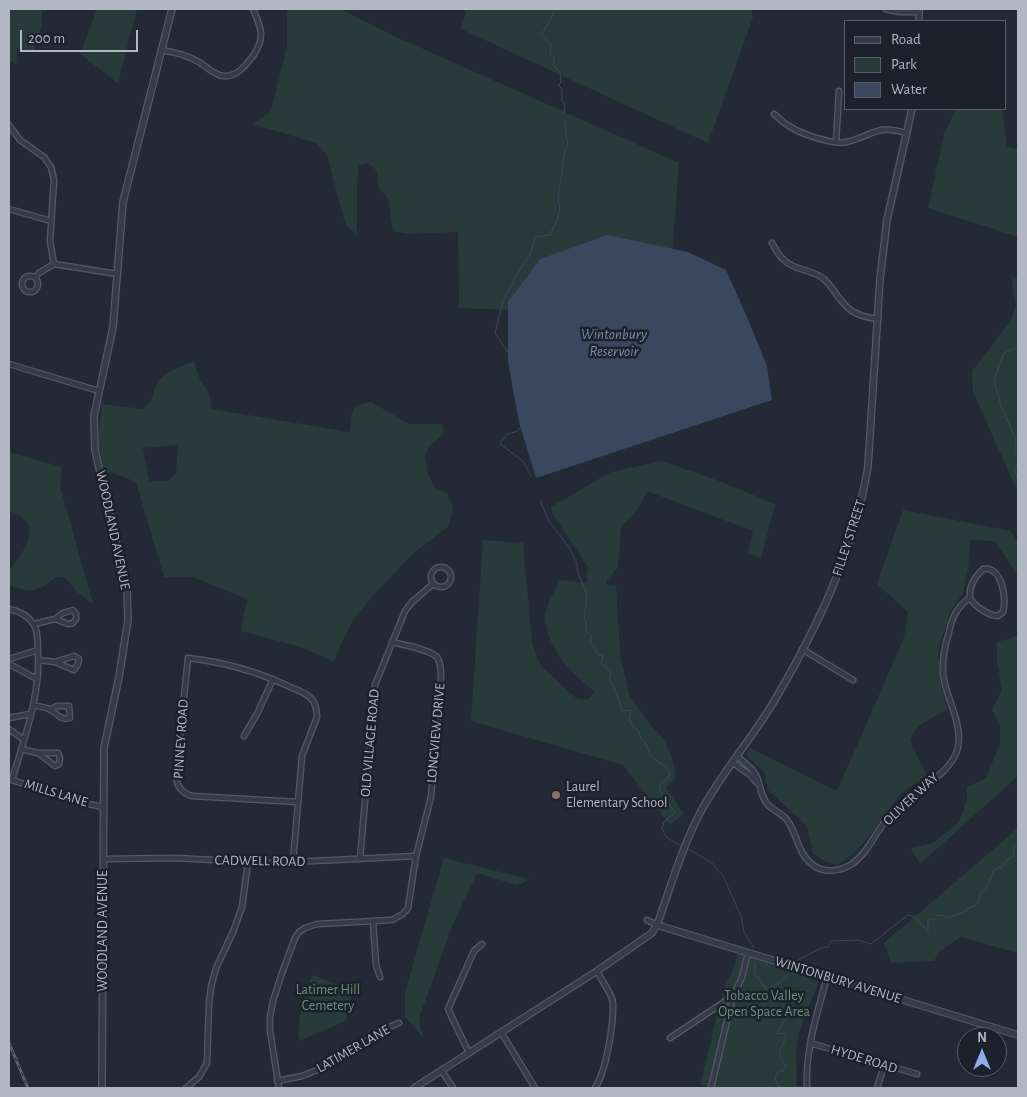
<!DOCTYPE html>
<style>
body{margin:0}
#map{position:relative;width:1027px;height:1097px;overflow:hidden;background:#232a36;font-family:"Alegreya Sans",sans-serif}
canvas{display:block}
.frame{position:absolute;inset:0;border:10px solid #b1b7c3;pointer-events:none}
.legend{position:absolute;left:844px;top:20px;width:162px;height:90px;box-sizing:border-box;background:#1c212c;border:1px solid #585d68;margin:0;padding:6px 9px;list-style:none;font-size:15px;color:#b1b7c3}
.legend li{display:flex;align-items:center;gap:10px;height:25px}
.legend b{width:25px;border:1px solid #585d68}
.north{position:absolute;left:957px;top:1027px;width:50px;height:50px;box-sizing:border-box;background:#1c212c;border:1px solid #585d68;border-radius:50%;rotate:0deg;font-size:14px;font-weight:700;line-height:20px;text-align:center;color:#b1b7c3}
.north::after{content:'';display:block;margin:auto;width:18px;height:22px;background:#8dacec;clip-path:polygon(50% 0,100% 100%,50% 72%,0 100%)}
.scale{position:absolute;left:20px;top:30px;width:118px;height:22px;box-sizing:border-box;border:2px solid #b1b7c3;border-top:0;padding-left:6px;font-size:15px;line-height:18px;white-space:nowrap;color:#b1b7c3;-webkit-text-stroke:4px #1c212c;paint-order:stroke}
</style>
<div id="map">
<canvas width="1027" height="1097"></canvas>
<div class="frame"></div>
<ul class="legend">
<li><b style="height:6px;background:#363c47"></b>Road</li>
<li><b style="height:14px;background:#293a3b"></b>Park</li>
<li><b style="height:14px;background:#3a475e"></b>Water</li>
</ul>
<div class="north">N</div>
<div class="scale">200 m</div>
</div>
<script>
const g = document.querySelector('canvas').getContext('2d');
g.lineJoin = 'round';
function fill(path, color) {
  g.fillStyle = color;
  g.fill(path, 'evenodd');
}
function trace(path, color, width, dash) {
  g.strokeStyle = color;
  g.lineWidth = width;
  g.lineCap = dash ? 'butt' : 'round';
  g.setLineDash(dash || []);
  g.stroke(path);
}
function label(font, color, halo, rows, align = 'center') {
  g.font = font + ' "Alegreya Sans",sans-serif';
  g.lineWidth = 5;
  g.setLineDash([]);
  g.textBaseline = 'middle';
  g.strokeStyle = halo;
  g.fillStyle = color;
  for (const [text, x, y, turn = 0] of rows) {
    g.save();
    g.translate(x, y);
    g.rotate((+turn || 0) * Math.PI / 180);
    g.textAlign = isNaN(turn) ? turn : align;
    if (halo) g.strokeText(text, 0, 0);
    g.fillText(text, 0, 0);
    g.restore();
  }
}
fill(new Path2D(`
 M9,9H42V26L33,51L17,49L16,65L9,61L11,45L9,44Z
 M97,9H137L118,83L80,54Z
 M287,9H341L394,36L679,163L668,308L534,311L459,308L458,232L409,234L393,231L388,198L378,187L377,171L368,163L359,165L357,186V234L346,226L327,155L316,143L253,124L271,111L287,47Z
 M467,9H751L753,17L708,143L461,29Z
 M956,109H1002L1007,147L1018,149V237L928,208L944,134Z
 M1011,276L1018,278V493L973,392L972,371L1010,322L1016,306Z
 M194,361L200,380L209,393L212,409L350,432L351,417L356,405L371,402L409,424H442L444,434L428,447L425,456L428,473L434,487L447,493L453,508L449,526L416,551L376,592L355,617L345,635L334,662L301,647L241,631L247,599L193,577H164L136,482L113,473L105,474L98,440L102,404L143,409C155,398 151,398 156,385C162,372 182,366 194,361ZM178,445L176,473L168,481H149L143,448Z
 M9,452L62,467L60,486L93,604L77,592L66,578L56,577C39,592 30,594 9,585V571L25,548L29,538L30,526L20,515L9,511Z
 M662,461L719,481L775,504L761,559L748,552L753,531L647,491L638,509L621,527L618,567L606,581L608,585L616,586L620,653L629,695L649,723L664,739L674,764L676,778L666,788L684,814L670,825L623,765L471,721L483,540L523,543L532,642L540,665L576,698L587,700L595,692C572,673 549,652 545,620C544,609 555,589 560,580L587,583L586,574L588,567L552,513L551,507L611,472Z
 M903,510L1011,531L1018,543V576L995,541L971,540L968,568L963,593L950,612L938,651L940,680L947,710C932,718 915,724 910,741L927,775C918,782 906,788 899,796C881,817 861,855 836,865L824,861L813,853L807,826L768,790L764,772L746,755L750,748L837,791L904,638L908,612L877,584Z
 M1018,636V776L920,864L911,848L933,843L959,822L967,800V787L986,778L1000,744V724L992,710L1002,690L997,662V642Z
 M1018,828V953L961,937L939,952L934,961L891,963L884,943Z
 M444,858L529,879L523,883L516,885L477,873L453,924L419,1018L423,1037L405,1017V992Z
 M740,947L822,974L799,1032L796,1053L797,1088H723L700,1085L724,987L731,975Z
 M312,975L353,990L346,1021L299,1041C296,1018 305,996 312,975Z`), '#293a3b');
fill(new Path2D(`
 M607,235L688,252L726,270L747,317L767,366L772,400L536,478L519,422L508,362V302L540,259Z`), '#3a475e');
trace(new Path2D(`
 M555,9L548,24L541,35L551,44L550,54L554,58V66L560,72L561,82L559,85L562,90V101L565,104L564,114
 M1018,347L1004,353L994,379L1001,406L1016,440L1014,453L1018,457
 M509,354L495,333L503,300L522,266L531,253L535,237L550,235C555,223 563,212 558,199L565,149L568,147L564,119
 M521,426L518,431L507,434L500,444L523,461L531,476
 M1018,463L1014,470L1018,479
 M541,502L548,520L569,547L577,563L578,573L587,595L584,618L586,623V631L591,635V644L595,648L596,653L603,656L601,663L611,672L609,681L614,686C615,695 620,698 621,710L631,711L629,719L633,727L638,730L641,739L645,742L651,757L666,767L670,773L667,779L660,785V791L675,812L664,822L662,828L666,837L683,847
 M687,848L712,863L723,876L741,916L744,932L754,948
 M796,961L821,948L828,947L831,941L858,940L871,944L908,915C918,916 921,925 928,931V920L935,919L938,915L945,916L949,918C954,915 956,915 961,913C967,911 969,906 975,906L978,902L981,892L985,889L995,869L1002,867L1006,861L1013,856L1014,848L1018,845
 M755,962V974L766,989L764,1005L772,1017L779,1007H782L785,1012L786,1019L777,1032L779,1034L784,1033L786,1037L780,1051V1057L786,1066L784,1070C778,1071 776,1073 775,1080L780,1088
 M767,989L781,982L789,973`), '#3a475e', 1);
const minor = new Path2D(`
 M886,9L899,12H919
 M161,50C174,52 187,55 199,62C204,65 209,70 215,73C231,83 244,68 253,56C266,37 261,28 253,9
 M774,114C779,118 783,123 789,126C801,134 833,145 847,142C874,135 877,124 906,133
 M9,125L20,140L44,157L51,167L54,180L50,241L54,264
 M836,142L839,91
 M9,209L51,221
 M772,243C775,248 778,255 783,259C794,271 812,269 824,279C828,283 831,287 834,291C847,310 854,316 878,319
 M22 284a8 8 0 1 1 16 0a8 8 0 1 1-16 0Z
 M35,278L39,273L54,264L117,274
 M9,364L99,391
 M431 577a10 10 0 1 1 20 0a10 10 0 1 1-20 0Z
 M9,609C19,611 28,615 34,625C39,634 37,642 38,651C41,694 24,739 12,780
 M34,624L55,619L68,624L73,623L76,619V614L73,610L63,613L55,619
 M802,649L853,680
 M9,659L38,650
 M39,660L55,662L74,670L78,664L79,659L74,656L55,662
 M9,664L37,679
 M33,705C38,706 44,707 49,709C57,713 60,721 70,718L69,706H57L50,710
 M9,718L30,714
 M9,729L24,740
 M244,736L258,712L273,679
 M21,749L38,753H58L60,758L59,764L55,766L38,753
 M737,756C743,762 752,767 756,775C761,785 760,797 769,806C776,812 784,814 789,823C798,837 798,854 813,865C824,874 841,871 852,864C868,853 875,833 887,819C904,798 953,775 958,747C963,722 945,698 943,673C942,659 945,645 949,632C952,618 957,606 970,598C969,586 974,578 983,569C1002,565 1007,599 1003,612L998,616C988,615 975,607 970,598
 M733,763L750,775L757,783
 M9,779L79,802L103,807
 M103,859L175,858L273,863L416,856
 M360,859L375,685L405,611L412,602L433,584
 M293,862L302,756L317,717C317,711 316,707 314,702C308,693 297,690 288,686C256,671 223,662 188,658L176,774C176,785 181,793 192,796L298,802
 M647,920L657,925
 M373,921L376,965L380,977
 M501,1032L535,1088
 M670,1038L733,996
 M810,1043L917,1074
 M469,1053L448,1009L474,951L482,944
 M442,1071L453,1088
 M277,1081L302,1076L320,1069L389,1027L399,1023
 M186,1088L199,1077L207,1063L209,1003L211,987L216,968L233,932L242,907L248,862
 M279,1088L270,1031V1017L273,1001L282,973L295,938L299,932L305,928L317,924L392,920L403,914L408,908L416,856L431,797L441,676C441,670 441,663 437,657C429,649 403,645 392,642
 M595,1088C606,1072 614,1023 613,1003C612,993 601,980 597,971
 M711,1088L733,996L742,977L748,953
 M807,1088C805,1050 817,1014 827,977
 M877,1088L884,1066`);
const tertiary = new Path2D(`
 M919,9V21
 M657,925L1018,1035
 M102,1088L104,748L119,677L128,620L127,589L95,450L94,416L113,327L123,202L172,9
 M414,1088L597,971L652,933L657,925C670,889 681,850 699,815C720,774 753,738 776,698C818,626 855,549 868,466L880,279L887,220L912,109`);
trace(minor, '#545a65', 7);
trace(tertiary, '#545a65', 8);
trace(minor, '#363c47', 4.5);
trace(tertiary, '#363c47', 5.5);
const rail = new Path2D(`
 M9,1043L28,1088`);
trace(rail, '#5b6270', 3);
trace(rail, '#1c212c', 1, [4]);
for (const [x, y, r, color] of [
 [556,795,5,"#8d6e63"]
]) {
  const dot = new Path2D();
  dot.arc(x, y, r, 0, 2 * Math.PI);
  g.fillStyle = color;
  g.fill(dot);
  trace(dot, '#1c212c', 2);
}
label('14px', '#b1b7c3', '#1c212c', [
 ["WOODLAND AVENUE",113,530,78],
 ["FILLEY STREET",849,538,-72],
 ["LONGVIEW DRIVE",436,733,-85],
 ["PINNEY ROAD",181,739,-86],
 ["OLD VILLAGE ROAD",370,743,-85],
 ["MILLS LANE",56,793,17],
 ["OLIVER WAY",911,799,-43],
 ["CADWELL ROAD",260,861,1],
 ["WOODLAND AVENUE",103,931,-90],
 ["WINTONBURY AVENUE",838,980,17],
 ["LATIMER LANE",353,1049,-30],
 ["HYDE ROAD",864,1059,17]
]);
label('14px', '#b1b7c3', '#1c212c', [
 ["Laurel",566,787],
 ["Elementary School",566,803]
], 'left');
label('14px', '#6b9176', '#1c212c', [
 ["Latimer Hill",328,990],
 ["Cemetery",328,1006],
 ["Tobacco Valley",764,996],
 ["Open Space Area",764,1012]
]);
label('italic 15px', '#7c8ca9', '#1c212c', [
 ["Wintonbury",614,334],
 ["Reservoir",614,351]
]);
</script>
